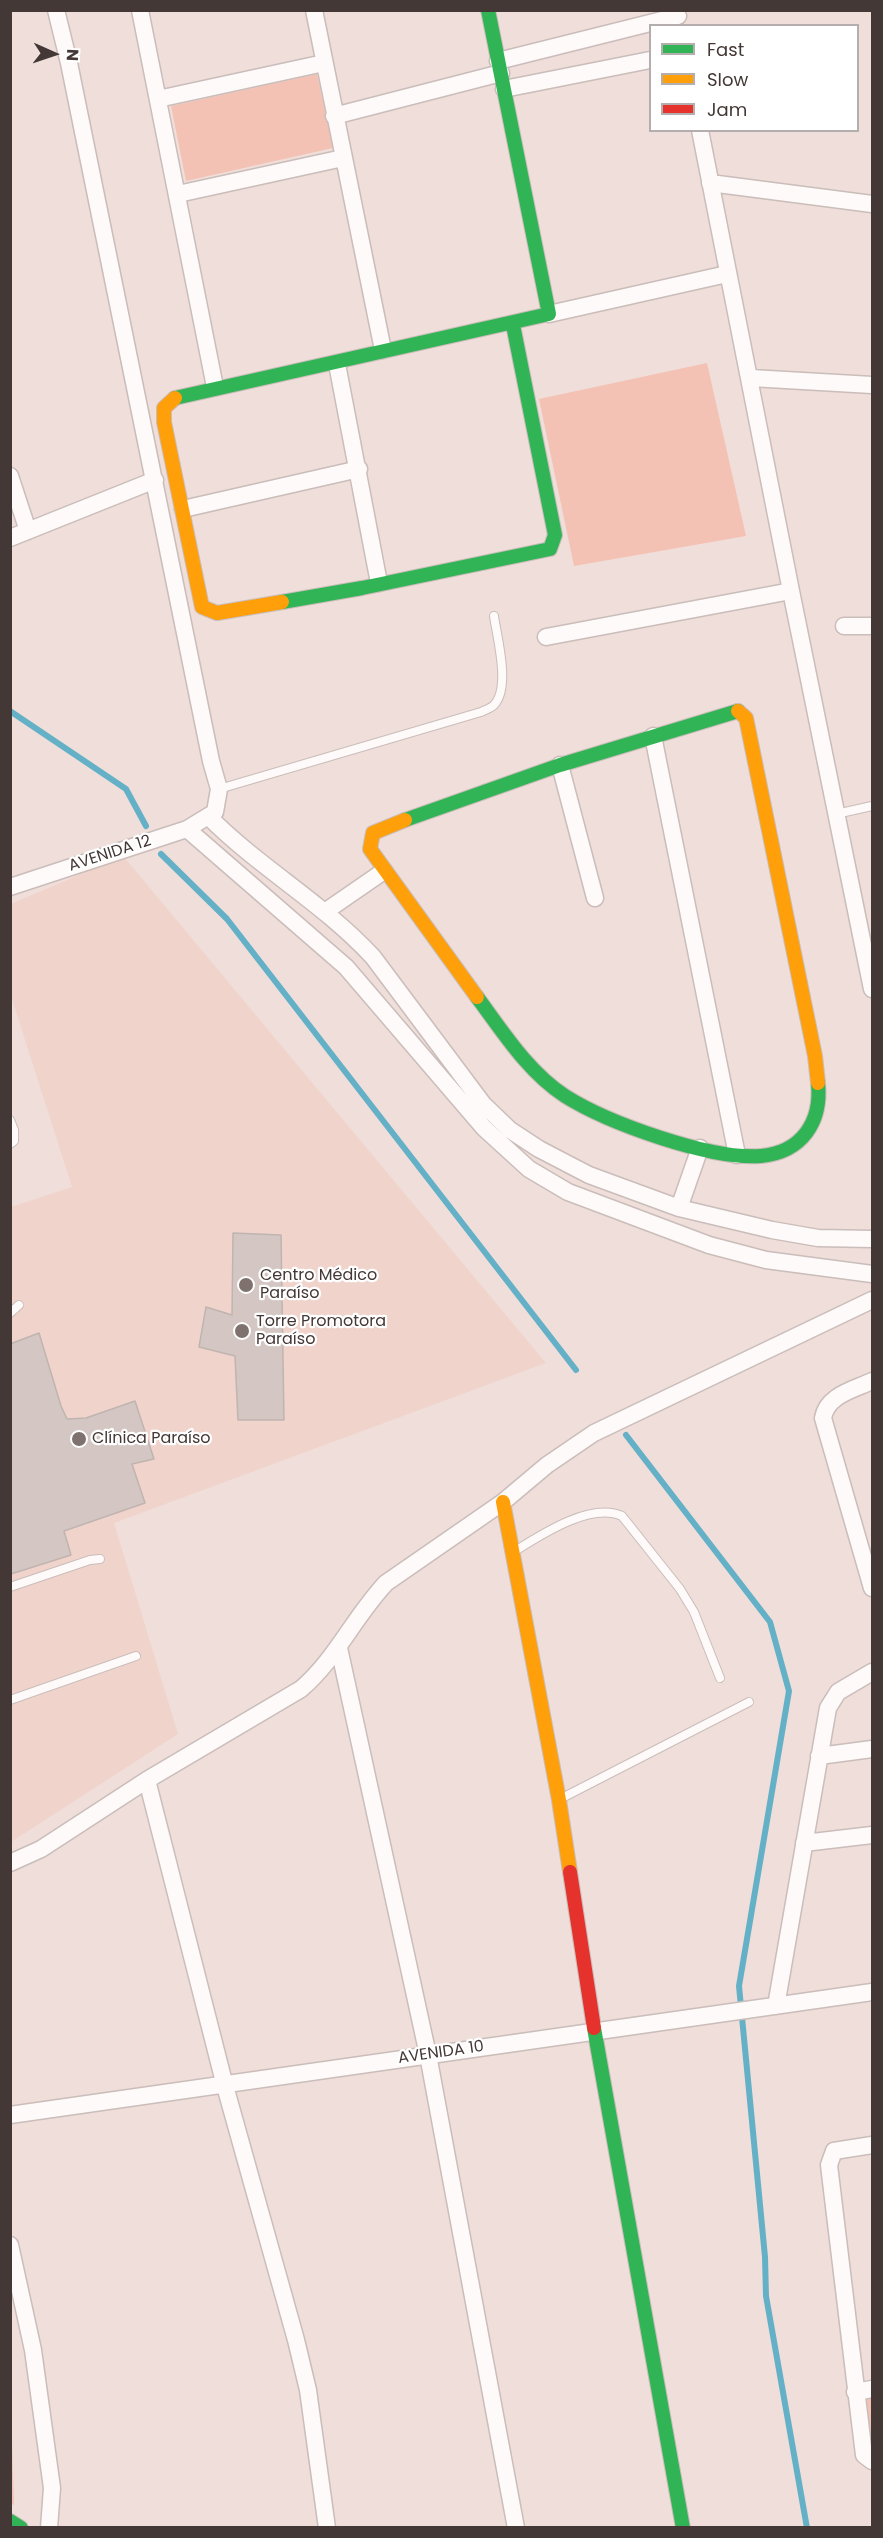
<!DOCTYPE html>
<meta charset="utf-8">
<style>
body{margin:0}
#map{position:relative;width:883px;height:2538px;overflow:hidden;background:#efded9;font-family:Poppins,sans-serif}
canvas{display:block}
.frame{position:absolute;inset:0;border:12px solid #433835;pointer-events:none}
.legend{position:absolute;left:649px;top:24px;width:210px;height:108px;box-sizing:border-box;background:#fff;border:2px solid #b4afae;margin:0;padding:8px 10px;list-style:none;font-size:18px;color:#433835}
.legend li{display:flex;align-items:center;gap:12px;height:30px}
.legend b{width:30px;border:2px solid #b4afae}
.north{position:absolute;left:24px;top:24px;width:60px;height:60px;-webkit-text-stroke:4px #fff;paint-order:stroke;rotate:93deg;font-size:16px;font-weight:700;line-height:24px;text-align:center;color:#433835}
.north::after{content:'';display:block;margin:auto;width:21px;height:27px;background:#433835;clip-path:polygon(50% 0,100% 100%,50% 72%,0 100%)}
</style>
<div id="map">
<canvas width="883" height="2538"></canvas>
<div class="frame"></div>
<ul class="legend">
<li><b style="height:8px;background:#30b455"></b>Fast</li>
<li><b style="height:8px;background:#ff9f0a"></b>Slow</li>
<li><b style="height:8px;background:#e5322d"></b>Jam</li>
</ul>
<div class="north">N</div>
</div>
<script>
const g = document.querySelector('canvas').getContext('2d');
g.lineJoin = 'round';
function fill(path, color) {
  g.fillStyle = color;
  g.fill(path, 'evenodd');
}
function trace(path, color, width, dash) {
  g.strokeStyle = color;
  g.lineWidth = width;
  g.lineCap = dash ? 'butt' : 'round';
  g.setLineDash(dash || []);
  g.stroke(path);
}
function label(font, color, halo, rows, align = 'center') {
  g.font = font + ' Poppins,sans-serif';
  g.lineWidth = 4.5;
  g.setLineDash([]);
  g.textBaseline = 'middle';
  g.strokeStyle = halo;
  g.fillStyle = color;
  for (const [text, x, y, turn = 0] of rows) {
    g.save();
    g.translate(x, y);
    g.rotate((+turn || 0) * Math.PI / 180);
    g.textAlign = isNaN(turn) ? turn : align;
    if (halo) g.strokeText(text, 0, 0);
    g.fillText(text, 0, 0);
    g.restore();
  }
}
fill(new Path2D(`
 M123,856L546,1363L114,1523L178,1734L11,1842V1207L72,1187L11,996V904Z`), '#f0d4cc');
fill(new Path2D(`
 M317,74L333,148L186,181L171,106Z
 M707,363L746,536L574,566L539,399Z
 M872,2397V2455L862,2399Z
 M10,2409H11L14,2505L10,2503Z`), '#f4c2b4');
trace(new Path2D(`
 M10,711L126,789L146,826
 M161,854L227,919L576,1370
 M626,1435L770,1622L789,1691L739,1986L765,2257L766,2296L807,2528`), '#64b1c7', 6);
const building = new Path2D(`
 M233,1233L281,1235L284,1420H238L235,1356L199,1347L206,1307L232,1315Z
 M39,1333L61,1406L67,1419L86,1418L135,1401L154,1459L132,1464L145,1503L64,1531L71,1555L11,1574L10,1344Z`);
fill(building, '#d4c7c3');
trace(building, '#c0b4b0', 1.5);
const lane = new Path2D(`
 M219,789L481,712C485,710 491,708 494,705C511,687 497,638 494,616
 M836,814L872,806
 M10,1120L14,1130V1141L10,1144
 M10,1313L19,1305
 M515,1551C542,1534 591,1502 622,1516L680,1589L694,1612L720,1678
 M10,1587L90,1560L100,1559
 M10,1700L136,1656
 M562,1798L749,1702`);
const street = new Path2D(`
 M140,10L215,387
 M314,10L383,350
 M498,61L678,16
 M504,89L650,60
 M158,99L324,63
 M334,116L501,73
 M700,130L791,591L872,989
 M710,183L872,204
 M178,194L343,158
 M549,314L727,274
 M337,364L379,583
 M751,378L872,385
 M10,476L28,531
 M183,509L359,469
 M10,538L155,480
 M844,626H872
 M546,637L791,591
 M653,736L737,1155
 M560,765L595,898
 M209,817C261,869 323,903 373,957L483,1104L510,1130L539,1149L589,1175L679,1208L772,1230L818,1238L872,1239
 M187,829L346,967L484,1128L529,1169L568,1192L709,1245L766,1260L872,1274
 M10,887L187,829L215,812L219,789L211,761L69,63L56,10
 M326,911L384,871
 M679,1208L700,1148
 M872,1381C853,1390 827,1395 823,1418L872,1588
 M339,1648L428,2055L516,2528
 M819,1756L872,1749
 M147,1780L225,2086L296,2340L308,2390L327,2528
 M804,1843L872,1835
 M10,1863L41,1849L147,1780L301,1689C336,1659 354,1617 386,1583L503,1502L547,1465L594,1433L872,1300
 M776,2006L828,1708L838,1692L872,1672
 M10,2115C298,2076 585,2033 872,1992
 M872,2145L834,2151L829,2165L864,2455L872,2461
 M10,2245L33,2350L52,2488L49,2528
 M855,2392L872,2389`);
const fast = new Path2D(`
 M175,398L549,314L488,10
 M282,602L362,588L550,549L555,535L513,325
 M405,820L560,765L738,711
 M477,997C503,1032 528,1072 565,1096C608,1123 710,1160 761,1156C802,1152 822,1122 818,1083
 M594,2028L683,2528
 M10,2521L21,2528`);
const slow = new Path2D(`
 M175,398L164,408V422L202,607L217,613L282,602
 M738,711L746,718L815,1056L818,1083
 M405,820L373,833L370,849L477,997
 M503,1502L559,1800L570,1872`);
const jam = new Path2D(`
 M570,1872L594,2028`);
trace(lane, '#cabdba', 10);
trace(street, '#cabdba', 19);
trace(fast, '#cabdba', 16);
trace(slow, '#cabdba', 16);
trace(jam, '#cabdba', 16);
trace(lane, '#fdfaf9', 8);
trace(street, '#fdfaf9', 16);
trace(fast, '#30b455', 14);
trace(slow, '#ff9f0a', 14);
trace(jam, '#e5322d', 14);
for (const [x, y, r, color] of [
 [246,1285,8,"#7f726e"],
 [242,1331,8,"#7f726e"],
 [79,1439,8,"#7f726e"]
]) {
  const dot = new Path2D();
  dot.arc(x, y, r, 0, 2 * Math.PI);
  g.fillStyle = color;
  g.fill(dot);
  trace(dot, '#fff', 2);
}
label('16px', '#433835', '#fff', [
 ["AVENIDA 12",110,854,-18],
 ["AVENIDA 10",441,2053,-8]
]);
label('16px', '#433835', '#fff', [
 ["Centro Médico",260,1276],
 ["Paraíso",260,1294],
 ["Torre Promotora",256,1322],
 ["Paraíso",256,1340],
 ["Clínica Paraíso",92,1439]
], 'left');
</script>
